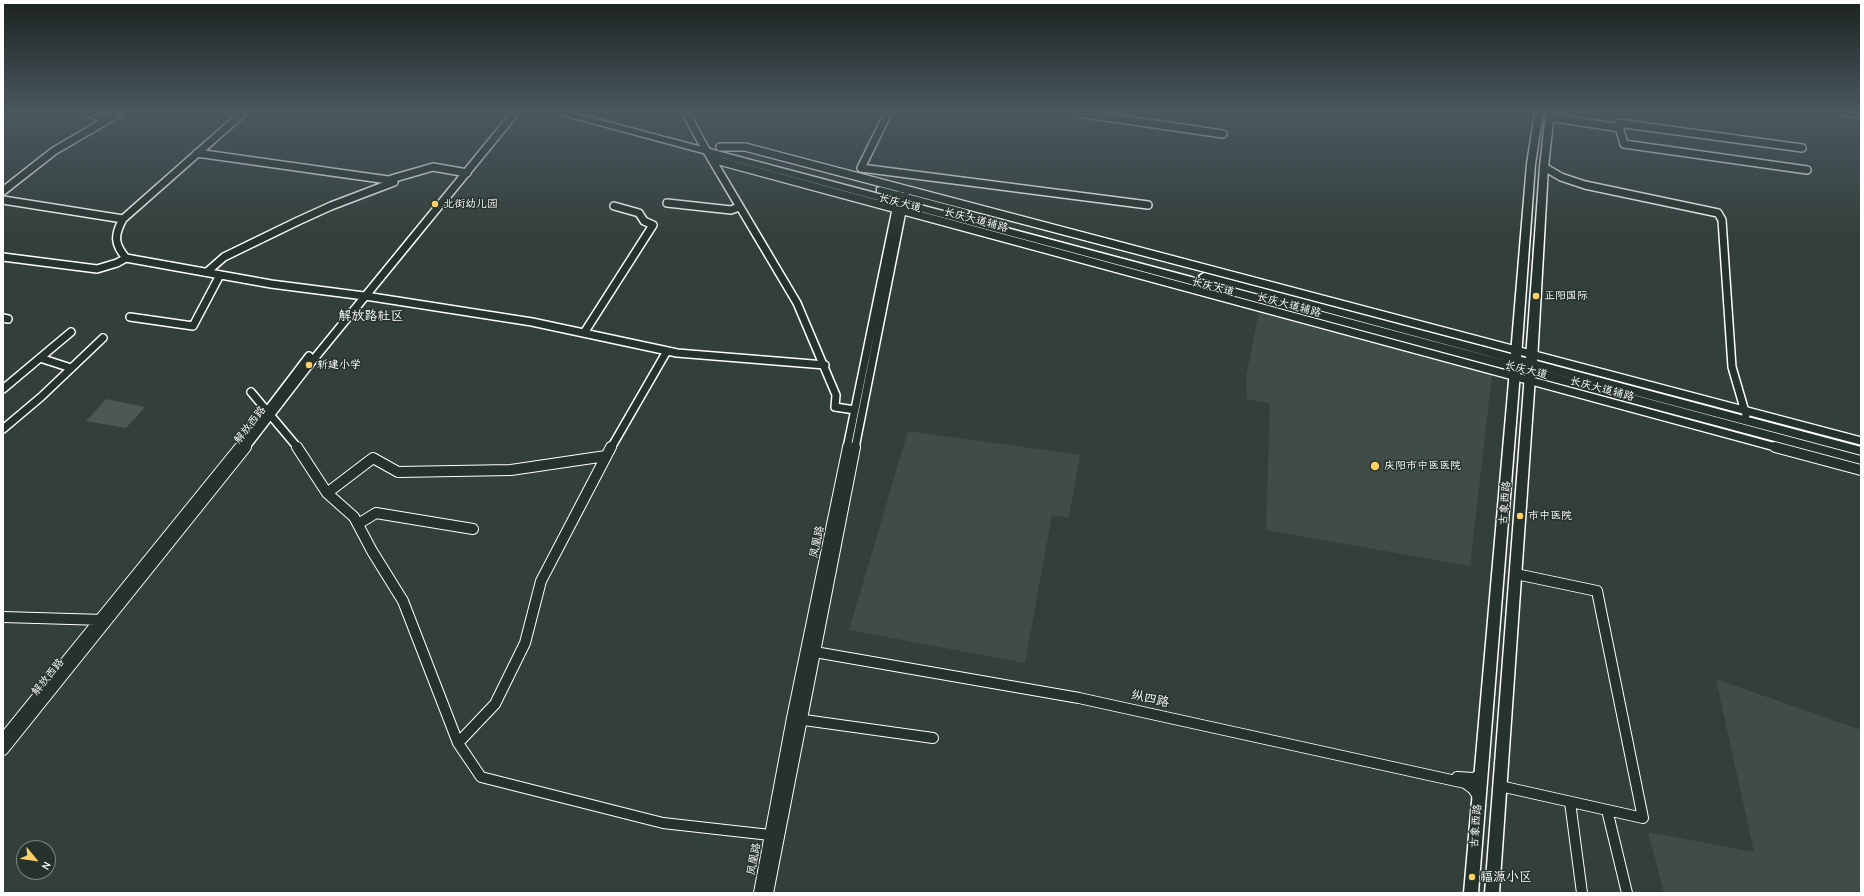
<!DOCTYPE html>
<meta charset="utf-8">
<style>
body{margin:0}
#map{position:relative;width:1864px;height:896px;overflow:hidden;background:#333f3a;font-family:"Comic Neue",sans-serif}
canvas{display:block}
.frame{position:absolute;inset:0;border:4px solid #fff;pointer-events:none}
.north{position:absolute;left:16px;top:840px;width:40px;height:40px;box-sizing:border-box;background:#26332d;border:1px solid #7d8581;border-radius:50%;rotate:119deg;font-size:11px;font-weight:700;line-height:16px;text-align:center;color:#fff}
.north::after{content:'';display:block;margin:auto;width:14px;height:18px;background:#ffd166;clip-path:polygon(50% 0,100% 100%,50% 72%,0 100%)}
</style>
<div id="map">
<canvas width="1864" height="896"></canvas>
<div class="frame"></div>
<div class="north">N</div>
</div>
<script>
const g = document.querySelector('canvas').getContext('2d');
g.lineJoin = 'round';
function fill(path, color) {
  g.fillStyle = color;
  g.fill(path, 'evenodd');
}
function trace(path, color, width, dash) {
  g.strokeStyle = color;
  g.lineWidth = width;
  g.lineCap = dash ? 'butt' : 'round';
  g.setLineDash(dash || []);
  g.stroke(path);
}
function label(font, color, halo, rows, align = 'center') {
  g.font = font + ' "Comic Neue","LXGW WenKai TC",sans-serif';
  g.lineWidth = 3;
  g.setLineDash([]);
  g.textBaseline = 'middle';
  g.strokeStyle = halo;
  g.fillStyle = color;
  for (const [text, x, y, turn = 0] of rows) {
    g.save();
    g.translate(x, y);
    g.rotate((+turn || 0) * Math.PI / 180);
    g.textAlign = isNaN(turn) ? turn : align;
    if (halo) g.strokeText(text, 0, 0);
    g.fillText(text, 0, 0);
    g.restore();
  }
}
fill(new Path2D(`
 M1259,312L1492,375L1470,566L1266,530L1270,403L1247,399L1246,377Z
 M908,431L1080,455L1069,518L1052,515L1025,663L849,630Z
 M1716,679L1861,730V893H1664L1648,832L1754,852Z`), '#404c47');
fill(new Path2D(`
 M106,399L145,407L126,428L86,421Z`), '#4d5853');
const minorFar1 = new Path2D(`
 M90,113L105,121
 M243,113L123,219C114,235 114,244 126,258L271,284L372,297L532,322L677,353L825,365
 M686,113L702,143L797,303L836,395L835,407L855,410
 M888,113L861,168L1148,205
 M1078,113L1223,134
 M1549,117L1620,128
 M720,147H745L1861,441
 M1802,148L1618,123L1624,144L1807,170
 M197,153L388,180L433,167L467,173
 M712,159L1779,448
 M1544,167L1561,177L1585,185L1718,213L1722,220L1732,367L1746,415
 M3,191L54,151L119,113
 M3,200L123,219
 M667,203L731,210L739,207
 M3,257L97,269L117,263L126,258
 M207,272L224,257L298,221L331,206L394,182
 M130,317L193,326L220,275
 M3,318L8,319
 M584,333L653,225L644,221L639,213L614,206
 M40,358L71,368
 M3,389L71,332
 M251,392L298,448
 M3,429L41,397L103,338
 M239,448L309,356
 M245,448L309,365L515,113
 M611,448L667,351
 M847,448L899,195
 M855,448L905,196`);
const minor = new Path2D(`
 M297,447L327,493L354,517L372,551L403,601L458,743L481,777L663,823L770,835
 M1775,447L1861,470
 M327,493L373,458L398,472L511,470L606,456
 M358,524L376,513L473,529
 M3,617L104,620
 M809,651L1079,698L1465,783L1473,789L1479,798
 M797,719L933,738
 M3,739L240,447
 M458,743L495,704L525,643L541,581L611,447
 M3,750L246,447
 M1457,777L1474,778L1481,774
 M1500,786L1643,818L1597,591L1516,574
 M1570,802L1582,893
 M1607,810L1627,893
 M759,893L792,718L848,447
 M768,893L855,447`);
const major = new Path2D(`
 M561,113H574L1511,362L1204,279L1199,276L1204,273L1511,354L1527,164L1535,113H1543L1535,164L1521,357L1526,358L1540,167L1546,113H1554L1548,167L1537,361L1861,447V455L1536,369L1861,456V464L1535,377L1499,893H1485L1525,374L1520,373L1478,893H1464L1510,370L562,115Z
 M1840,113L1861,114V118L1841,115Z
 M880,187L967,210L969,212L964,215L877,192V188Z`);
trace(minorFar1, '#fff', 10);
trace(minor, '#fff', 12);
trace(major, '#fff', 3);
trace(minorFar1, '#26332d', 7);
trace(minor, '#26332d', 10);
fill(major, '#26332d');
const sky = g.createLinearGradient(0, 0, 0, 238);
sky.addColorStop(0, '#1c2320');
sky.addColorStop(0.47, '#4a5860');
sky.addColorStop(1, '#4a586000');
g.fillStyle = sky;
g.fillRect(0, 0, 1864, 238);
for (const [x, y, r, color] of [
 [435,204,4,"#ffd166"],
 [1536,296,4,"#ffd166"],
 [309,365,4,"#ffd166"],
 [1375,466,5,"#ffd166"],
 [1520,516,4,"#ffd166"],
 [1472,877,4,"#ffd166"]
]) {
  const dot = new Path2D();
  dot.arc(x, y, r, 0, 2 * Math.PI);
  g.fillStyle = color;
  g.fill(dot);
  trace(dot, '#26332d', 1.5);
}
label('11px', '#fff', '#26332d', [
 ["长庆大道",900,203,15],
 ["长庆大道辅路",976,220,15],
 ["长庆大道",1213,287,15],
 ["长庆大道辅路",1289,305,15],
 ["长庆大道",1526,370,14],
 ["长庆大道辅路",1602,389,15],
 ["解放西路",250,425,-52],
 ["古象西路",1505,503,-85],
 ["凤凰路",817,542,-78],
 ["解放西路",48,677,-51],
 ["古象西路",1476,826,-85],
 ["凤凰路",754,859,-79]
]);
label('11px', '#fff', '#26332d', [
 ["北街幼儿园",443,204],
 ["正阳国际",1544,296],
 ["新建小学",317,365],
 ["庆阳市中医医院",1384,466],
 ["市中医院",1528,516]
], 'left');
label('13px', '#fff', '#26332d', [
 ["解放路社区",371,316]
]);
label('13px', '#fff', '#26332d', [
 ["纵四路",1150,699,12]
]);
label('13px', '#fff', '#26332d', [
 ["福源小区",1480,877]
], 'left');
</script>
